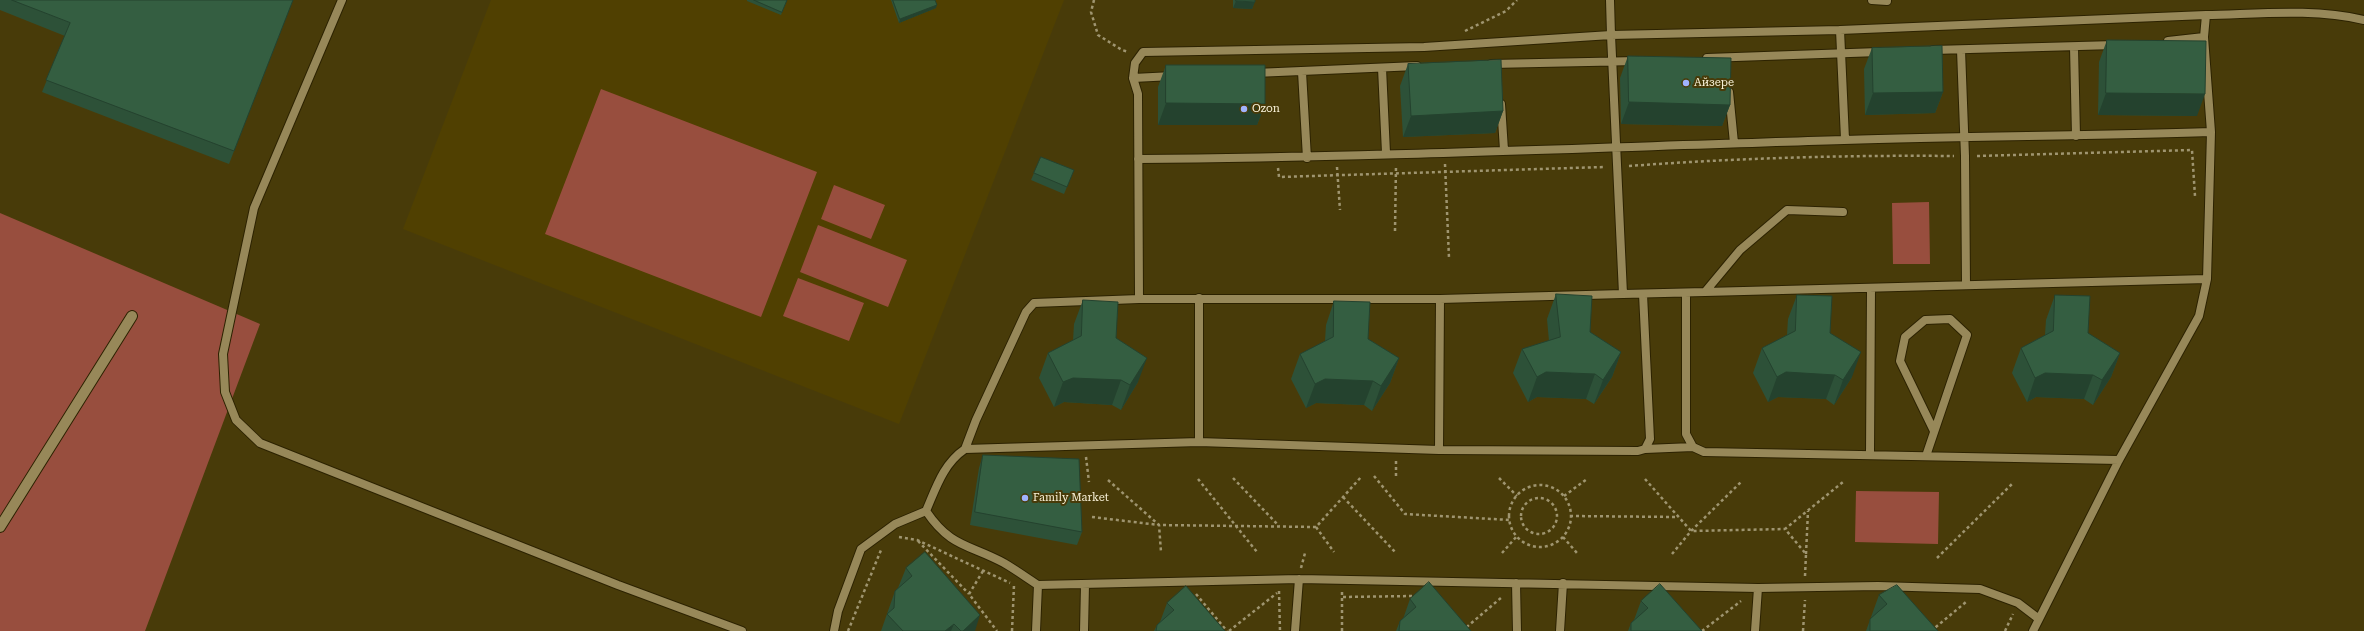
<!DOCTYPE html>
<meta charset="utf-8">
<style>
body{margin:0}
canvas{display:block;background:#483b09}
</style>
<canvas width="2364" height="631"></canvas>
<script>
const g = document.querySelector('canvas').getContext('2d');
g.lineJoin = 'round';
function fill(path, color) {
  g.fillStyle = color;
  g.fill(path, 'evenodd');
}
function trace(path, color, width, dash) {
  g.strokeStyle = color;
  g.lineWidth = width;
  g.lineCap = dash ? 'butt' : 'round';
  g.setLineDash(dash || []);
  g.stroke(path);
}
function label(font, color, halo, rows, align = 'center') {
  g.font = font + ' "Roboto Serif",serif';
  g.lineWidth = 4;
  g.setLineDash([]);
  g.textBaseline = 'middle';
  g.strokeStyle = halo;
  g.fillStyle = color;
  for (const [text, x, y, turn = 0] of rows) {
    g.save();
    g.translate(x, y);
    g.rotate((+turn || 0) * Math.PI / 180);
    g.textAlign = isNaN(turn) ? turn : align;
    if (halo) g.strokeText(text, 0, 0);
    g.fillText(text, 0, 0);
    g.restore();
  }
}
fill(new Path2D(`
 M491,0H1064L899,424L403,229Z`), '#504001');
fill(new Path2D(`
 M601,89L817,172L761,317L545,234Z
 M834,185L885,205L871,239L821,219Z
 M1929,202L1930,264H1893L1892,203Z
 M0,213L260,324L145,631H0Z
 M818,225L907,260L888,307L800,272Z
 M798,278L864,303L849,341L783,316Z
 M1856,491L1939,492L1938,544L1855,542Z`), '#984e3e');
const service = new Path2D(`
 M342,0L254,208L223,354L225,392L236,420L260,443L618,585L742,631
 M1610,0L1611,35L1840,30L2206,15
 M1872,0L1887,1
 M1840,30L1845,139
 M2204,37L2206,15C2258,14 2313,8 2364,20
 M2074,47L2076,136
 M1933,50L2115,45
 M1961,50L1965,156L1966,285
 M1707,58L1879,52
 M1491,64L1637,61
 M1382,68L1386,153
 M1302,72L1307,158
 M1255,73L1417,66
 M1133,78L1135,63L1143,52L1424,47L1611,35L1623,294L1440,299H1139L1034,303L1026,312L976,420L965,449L1199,442L1439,450
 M1729,92L1734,143
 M1501,104L1504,150
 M1138,159C1373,157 1609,147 1844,140C1966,136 2088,136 2211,132
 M1705,292L2207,279
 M1686,293V434L1693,447L1704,452L2119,460
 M1623,294L1705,292L1740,250L1787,210L1843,212
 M1139,299L1138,94L1133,78L1173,76
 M1440,299L1439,450L1638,451L1645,449L1650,439L1643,294
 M1199,442V298
 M965,449C943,464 936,488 926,511C951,548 969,544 1004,563C1016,570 1027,578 1038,585L1299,579L1758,588L1878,586L1980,589L2018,603L2039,619
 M1645,449L1693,447
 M1870,454L1871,289
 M1926,456L1967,335L1950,319L1925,320L1905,337L1900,361L1934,431
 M1516,583L1517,631
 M834,631L838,611L861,549L895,524L926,511
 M1036,631L1038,585
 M1084,631L1085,585
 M1295,631L1299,579
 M1560,631L1563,583
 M1755,631L1758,588
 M2033,631L2119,460L2199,316L2207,279L2211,132L2204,37L2168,41`);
const minor = new Path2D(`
 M0,527L132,316`);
trace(service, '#2c2200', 10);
trace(minor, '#2c2200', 12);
trace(new Path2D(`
 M1094,0L1091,12L1098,35L1122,50L1129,52
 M1465,31L1506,11L1517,0
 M1977,156L2192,150L2195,196
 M1445,164L1449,258
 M1629,166C1738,158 1845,155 1954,156
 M1337,167L1340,210
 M1278,168L1279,177L1604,167
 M1395,231L1396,165
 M1086,457L1089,482
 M1396,461V477
 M1374,476L1405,514L1510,520
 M1233,478L1279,526
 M1499,478L1517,496
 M1198,479L1257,552
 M1645,479L1691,531L1785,529
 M1108,480L1159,525L1316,527L1362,476
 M1509 516a31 31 0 1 1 62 0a31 31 0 1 1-62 0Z
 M1564,496L1587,479
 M1343,497L1396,553
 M1521 516a18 18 0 1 1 36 0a18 18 0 1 1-36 0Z
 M1570,516L1678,517
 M1092,517L1159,525L1161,552
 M1316,527L1334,552
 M899,537L917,540L1010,583
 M1563,537L1577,553
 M918,541L969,594
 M1502,553L1517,536
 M1672,554L1691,531L1742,481
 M1806,554L1808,511
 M1937,558L2012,484
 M1301,568L1305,553
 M983,571L969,594L997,631
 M1805,576L1806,554L1785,529L1843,482
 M1279,591L1280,631
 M1342,592V597L1415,596
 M1196,594L1227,631
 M848,631L881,550
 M1012,631L1014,585
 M1229,631L1277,593
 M1342,631V597
 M1462,631L1502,597
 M1702,631L1741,601
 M1803,631L1805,600
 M1931,631L1966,602
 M2005,631L2013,614`), '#9f9570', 2.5, [3, 3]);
trace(service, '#978859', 8);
trace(minor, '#978859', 10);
fill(new Path2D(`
 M0,0H293L229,164L42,92L65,36L0,10Z
 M747,0H787L781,15L747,1Z
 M891,0H935L936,8L899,23Z
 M1233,0H1255L1252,9L1233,8Z
 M2107,40L2197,116L2098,115L2099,62Z
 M1872,48L1943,92L1935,113L1865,115L1864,69Z
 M1628,56L1730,105L1722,126L1621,124L1620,78Z
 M1408,64L1503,111L1495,133L1403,137L1400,86Z
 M1166,65L1265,104L1257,125H1158V87Z
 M1074,170L1064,194L1031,180L1034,173Z
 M1556,294L1590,332L1621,352L1612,377L1594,404L1586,399L1537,397L1528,402L1513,373L1522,349L1549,341L1547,319Z
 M1797,295L1830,333L1852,377L1834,405L1826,399L1778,397L1768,402L1753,373L1762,348L1787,335L1788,319Z
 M2055,295L2088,333L2120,353L2111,377L2093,405L2084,399L2036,397L2027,402L2012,373L2021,348L2045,335L2046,320Z
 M1083,300L1116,338L1138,382L1121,410L1112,405L1064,402L1054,407L1039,378L1048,353L1073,341L1074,324Z
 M1334,301L1368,339L1399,358L1390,383L1372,411L1364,405L1316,403L1306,408L1291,379L1300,354L1325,341L1326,325Z
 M983,455L1082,532L1077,545L970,525L979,468Z
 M906,568L975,631H881L895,591L898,588Z
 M1879,595L1938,631H1866Z
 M1410,599L1471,631H1396L1400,621L1403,619Z
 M1641,601L1702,631H1628L1631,623L1634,620Z
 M1167,603L1225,631H1154L1157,625L1160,622Z`), '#2d5138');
fill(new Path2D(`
 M1236,1L1255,2L1252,9L1233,8Z
 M937,5L936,8L899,23L900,19Z
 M1943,92L1935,113L1865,115L1873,93Z
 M2106,93L2205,94L2197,116L2098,115Z
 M1629,102L1730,105L1722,126L1621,124Z
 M1166,103L1265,104L1257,125H1158Z
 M1503,111L1495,133L1403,137L1411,116Z
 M1621,352L1612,377L1594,404L1603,380Z
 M1861,352L1852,377L1834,405L1843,380Z
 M2120,353L2111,377L2093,405L2102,380Z
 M1147,358L1138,382L1121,410L1130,385Z
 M1399,358L1390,383L1372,411L1381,386Z
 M1546,372L1595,374L1586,399L1537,397L1528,402L1537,377Z
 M1786,372L1835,375L1826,399L1778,397L1768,402L1777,377Z
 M2045,373L2093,375L2084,399L2036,397L2027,402L2035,378Z
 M1073,378L1121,380L1112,405L1064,402L1054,407L1063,382Z
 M1325,379L1373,381L1364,405L1316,403L1306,408L1315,384Z
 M980,615L975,631H963Z
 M954,624L951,631H945Z`), '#24422e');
const building = new Path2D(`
 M12,0H293L234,151L46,80L70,23Z
 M754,0H787L782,12Z
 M893,0H935L937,5L900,19Z
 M1236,0H1255V2L1236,1Z
 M2107,40L2206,41L2205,94L2106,93Z
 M1942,46L1943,92L1873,93L1872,48Z
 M1628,56L1731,58L1730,105L1629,102Z
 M1501,60L1503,111L1411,116L1408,64Z
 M1166,65H1265V104L1166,103Z
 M1041,157L1074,170L1067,187L1034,173Z
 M1556,294L1592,296L1590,332L1621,352L1603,380L1595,374L1546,372L1537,377L1522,349L1560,337Z
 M1797,295L1832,296L1830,333L1861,352L1843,380L1835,375L1786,372L1777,377L1762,348L1795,331Z
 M2055,295L2090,296L2088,333L2120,353L2102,380L2093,375L2045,373L2035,378L2021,348L2053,331Z
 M1083,300L1118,302L1116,338L1147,358L1130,385L1121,380L1073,378L1063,382L1048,353L1081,336Z
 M1334,301L1370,302L1368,339L1399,358L1381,386L1373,381L1325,379L1315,384L1300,354L1333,337Z
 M983,455L1079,459L1082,532L975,512Z
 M925,552L980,615L963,631H961L954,624L945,631H903L887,614L894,608L895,591L912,576L906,568Z
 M1429,582L1471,631H1399L1400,621L1416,607L1410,599Z
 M1660,584L1702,631H1631V623L1648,608L1641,601Z
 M1897,585L1938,631H1870V619L1887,604L1879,595Z
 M1186,586L1225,631H1156L1157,625L1174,610L1167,603Z`);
fill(building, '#345e41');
trace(building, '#24422e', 1);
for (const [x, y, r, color] of [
 [1686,83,4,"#a0b3fd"],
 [1244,109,4,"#a0b3fd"],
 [1025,498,4,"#a0b3fd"]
]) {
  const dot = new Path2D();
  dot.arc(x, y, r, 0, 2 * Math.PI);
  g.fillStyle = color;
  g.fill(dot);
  trace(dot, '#483b09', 1.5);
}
label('11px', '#fbf4db', '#483b09', [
 ["Айзере",1694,83],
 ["Ozon",1252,109],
 ["Family Market",1033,498]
], 'left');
</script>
